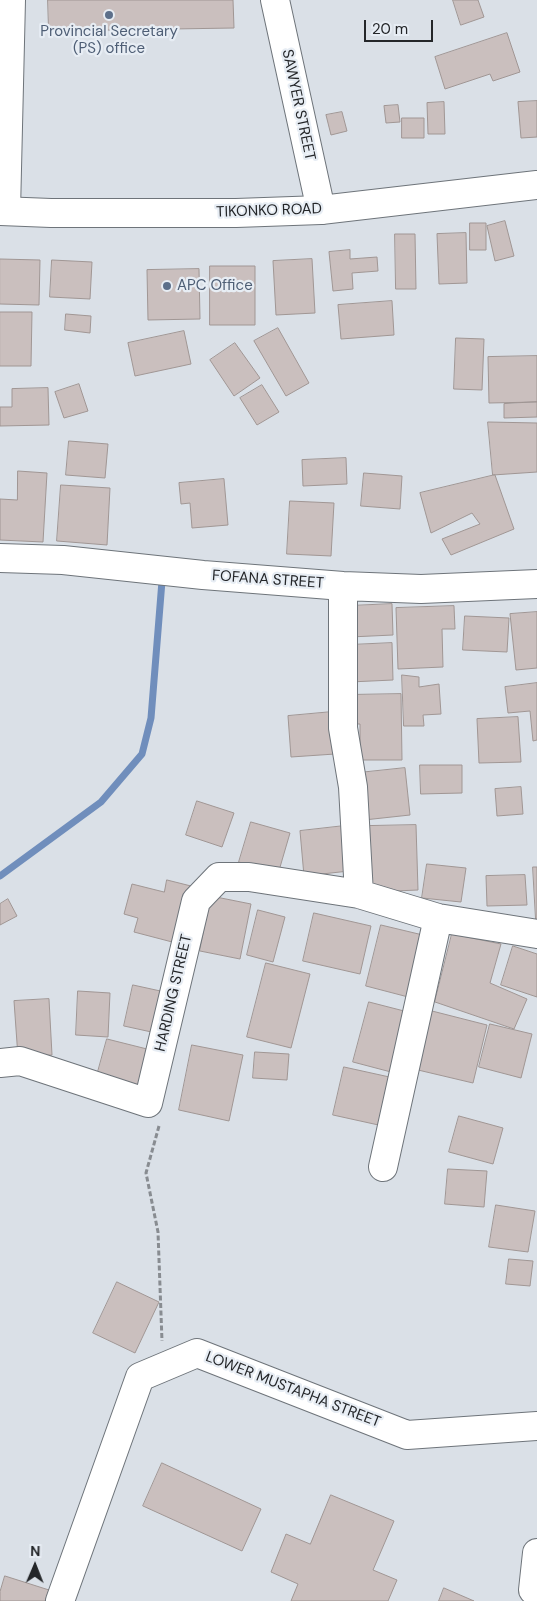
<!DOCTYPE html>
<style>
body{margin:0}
#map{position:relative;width:537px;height:1601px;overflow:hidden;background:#dae0e7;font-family:"DM Sans",sans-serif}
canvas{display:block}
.north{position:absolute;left:10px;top:1541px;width:50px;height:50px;-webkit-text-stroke:4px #e7edf4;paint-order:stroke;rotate:1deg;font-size:14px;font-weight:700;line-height:20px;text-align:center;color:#242629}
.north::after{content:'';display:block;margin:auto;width:18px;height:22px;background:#242629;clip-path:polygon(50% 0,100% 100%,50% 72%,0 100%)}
.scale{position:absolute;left:364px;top:20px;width:69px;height:22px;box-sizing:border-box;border:2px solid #242629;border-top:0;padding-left:6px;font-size:15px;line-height:18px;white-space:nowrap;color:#242629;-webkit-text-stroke:4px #e7edf4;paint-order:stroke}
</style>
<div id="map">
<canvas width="537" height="1601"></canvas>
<div class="north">N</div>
<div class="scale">20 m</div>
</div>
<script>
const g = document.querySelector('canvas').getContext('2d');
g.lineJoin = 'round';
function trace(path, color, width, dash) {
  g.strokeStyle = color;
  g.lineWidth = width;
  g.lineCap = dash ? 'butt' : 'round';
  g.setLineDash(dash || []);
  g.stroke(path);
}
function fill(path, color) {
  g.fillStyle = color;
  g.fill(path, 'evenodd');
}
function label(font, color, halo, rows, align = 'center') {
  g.font = font + ' "DM Sans",sans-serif';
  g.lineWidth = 4.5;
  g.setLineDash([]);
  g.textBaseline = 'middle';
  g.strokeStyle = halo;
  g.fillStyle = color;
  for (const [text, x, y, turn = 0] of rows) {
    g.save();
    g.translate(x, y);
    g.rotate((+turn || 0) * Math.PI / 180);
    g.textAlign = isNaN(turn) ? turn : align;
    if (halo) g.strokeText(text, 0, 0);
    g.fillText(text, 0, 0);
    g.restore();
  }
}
trace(new Path2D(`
 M0,876L101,802L142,754L151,718L162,581`), '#708ebc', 7);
const building = new Path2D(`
 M48,0H233L234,28L49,31Z
 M453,0H478L484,17L461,25Z
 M507,33L520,72L493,81L490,74L445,89L435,57Z
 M537,101V137L521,138L518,102Z
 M444,102L445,134H428L427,103Z
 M398,105L400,122L386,123L384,106Z
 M342,112L347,131L331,135L326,115Z
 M402,118H424V138H402Z
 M505,221L514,256L495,261L487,226Z
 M470,223H486V250H470Z
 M466,233L467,283L439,284L437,234Z
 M395,234H415L416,289H396Z
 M350,250V259L377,257L378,271L352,273L353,289L333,291L329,252Z
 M0,259L40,260L39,305L0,304Z
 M312,259L315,313L276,315L273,261Z
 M52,260L92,262L90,299L50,297Z
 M210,266H255V325H210Z
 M199,269L200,319L148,320L147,270Z
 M392,301L394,335L341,339L338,305Z
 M0,312H32L31,366H0Z
 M66,314L91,316L90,333L65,330Z
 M278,328L309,383L286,396L254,341Z
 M184,331L191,364L135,376L128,343Z
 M456,338L484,339L482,390L454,389Z
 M235,343L260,378L234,396L210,360Z
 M537,356V402L489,403L488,357Z
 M79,384L88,411L64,418L55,392Z
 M262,385L279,412L257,425L240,398Z
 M48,388L49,425L0,426V407H12V389Z
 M537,402V417L504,418V404Z
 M488,422L537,423V472L493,475Z
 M69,441L108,444L105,478L66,475Z
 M346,458L347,484L303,486L302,460Z
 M18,471L47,473L43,542L0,540V499L17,500Z
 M364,473L402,476L400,509L361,506Z
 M495,475L514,529L451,555L442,539L480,524L472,513L431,533L420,493Z
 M224,479L228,525L192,528L190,503L181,504L179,483Z
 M61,485L110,488L107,545L57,541Z
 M290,501L334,503L331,556L287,554Z
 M392,604L393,635L350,637L349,606Z
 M454,606L455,629H442L443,667L398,669L396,608Z
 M537,612V668L516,670L510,614Z
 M465,616L509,618L507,652L463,650Z
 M392,643L393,680L350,682L349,645Z
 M402,675L419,677V687L439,684L441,714L423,715L424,726H404Z
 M537,683V740L533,741L530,711L508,713L505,687Z
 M401,694L402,760H360V724H347L346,695Z
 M332,712L335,754L291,757L288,716Z
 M518,717L521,762L479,763L477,719Z
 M420,765H462V793L421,794Z
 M405,768L410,815L364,820L358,773Z
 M521,787L523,814L497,816L495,789Z
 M197,801L234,813L222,847L186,835Z
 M251,822L290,833L278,874L239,862Z
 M416,825L418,890L371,892L368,826Z
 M344,826L349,871L304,876L300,831Z
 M427,864L466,868L461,902L422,898Z
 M533,867H537V920H536Z
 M525,875L527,905L487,906L486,876Z
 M167,880L191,886L176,943L134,932L138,918L124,914L132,884L164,892Z
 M211,896L251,904L240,959L200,951Z
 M8,899L17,916L0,925V904Z
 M258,910L285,917L273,962L247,955Z
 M314,913L371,926L360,974L303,961Z
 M381,925L427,936L412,998L366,986Z
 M452,934L501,944L490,983L527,999L514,1029L435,1002Z
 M513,946L537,954V997L501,985Z
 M266,963L310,974L291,1048L247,1037Z
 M133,985L165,992L156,1033L124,1026Z
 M78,991L110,993L108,1037L76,1035Z
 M49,999L52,1055L18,1057L14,1001Z
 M369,1002L408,1012L391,1072L353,1062Z
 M432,1011L487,1025L473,1083L418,1070Z
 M490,1024L532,1034L521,1078L479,1067Z
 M107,1039L155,1051L144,1091L96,1079Z
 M192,1045L243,1055L229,1121L179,1110Z
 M255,1052L289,1054L287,1080L253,1078Z
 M344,1067L394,1078L383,1126L333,1115Z
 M459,1116L503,1128L493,1164L449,1152Z
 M448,1169L487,1171L484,1207L445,1204Z
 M496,1205L535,1211L528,1252L489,1247Z
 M509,1259L533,1261L530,1286L506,1284Z
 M117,1282L159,1302L135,1353L93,1333Z
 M162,1463L261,1509L242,1551L143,1506Z
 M331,1495L394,1521L373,1570L397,1580L388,1601H291L298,1584L271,1572L286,1534L310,1544Z
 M5,1576L49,1590L45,1601H0V1592Z
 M444,1588L474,1601H439Z`);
fill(building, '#cabfbe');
trace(building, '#a09694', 1);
const street = new Path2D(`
 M275,0L321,210
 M6,211L11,0
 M0,558L63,560L203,575L343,586L421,589L537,584
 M343,586V728L353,787L359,894
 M0,1063L20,1061L148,1103L196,901L219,877H249L359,894L438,918L537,934
 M383,1167L438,918
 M533,1590L537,1553
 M60,1601L140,1377L197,1353L407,1435L537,1426`);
const secondary = new Path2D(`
 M0,211L51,213H236L321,210L537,185`);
trace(street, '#6e747a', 30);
trace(secondary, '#6e747a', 30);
trace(new Path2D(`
 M159,1126L146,1173L158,1232L162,1341`), '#888c91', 3, [5, 2.5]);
trace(street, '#fff', 28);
trace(secondary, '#fff', 28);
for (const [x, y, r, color] of [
 [109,15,5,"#5c6f8a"],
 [167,286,5,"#5c6f8a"]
]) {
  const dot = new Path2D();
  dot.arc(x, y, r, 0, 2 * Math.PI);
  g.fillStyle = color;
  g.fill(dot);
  trace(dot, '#e7edf4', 2);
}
label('15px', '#4e5e75', '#e7edf4', [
 ["Provincial Secretary",109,32],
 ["(PS) office",109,49],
 ["APC Office",177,286,"left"]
]);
label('15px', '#242629', '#e7edf4', [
 ["SAWYER STREET",298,105,78],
 ["TIKONKO ROAD",269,211,-2],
 ["FOFANA STREET",268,580,4],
 ["HARDING STREET",174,993,-77],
 ["LOWER MUSTAPHA STREET",293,1390,21]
]);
</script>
